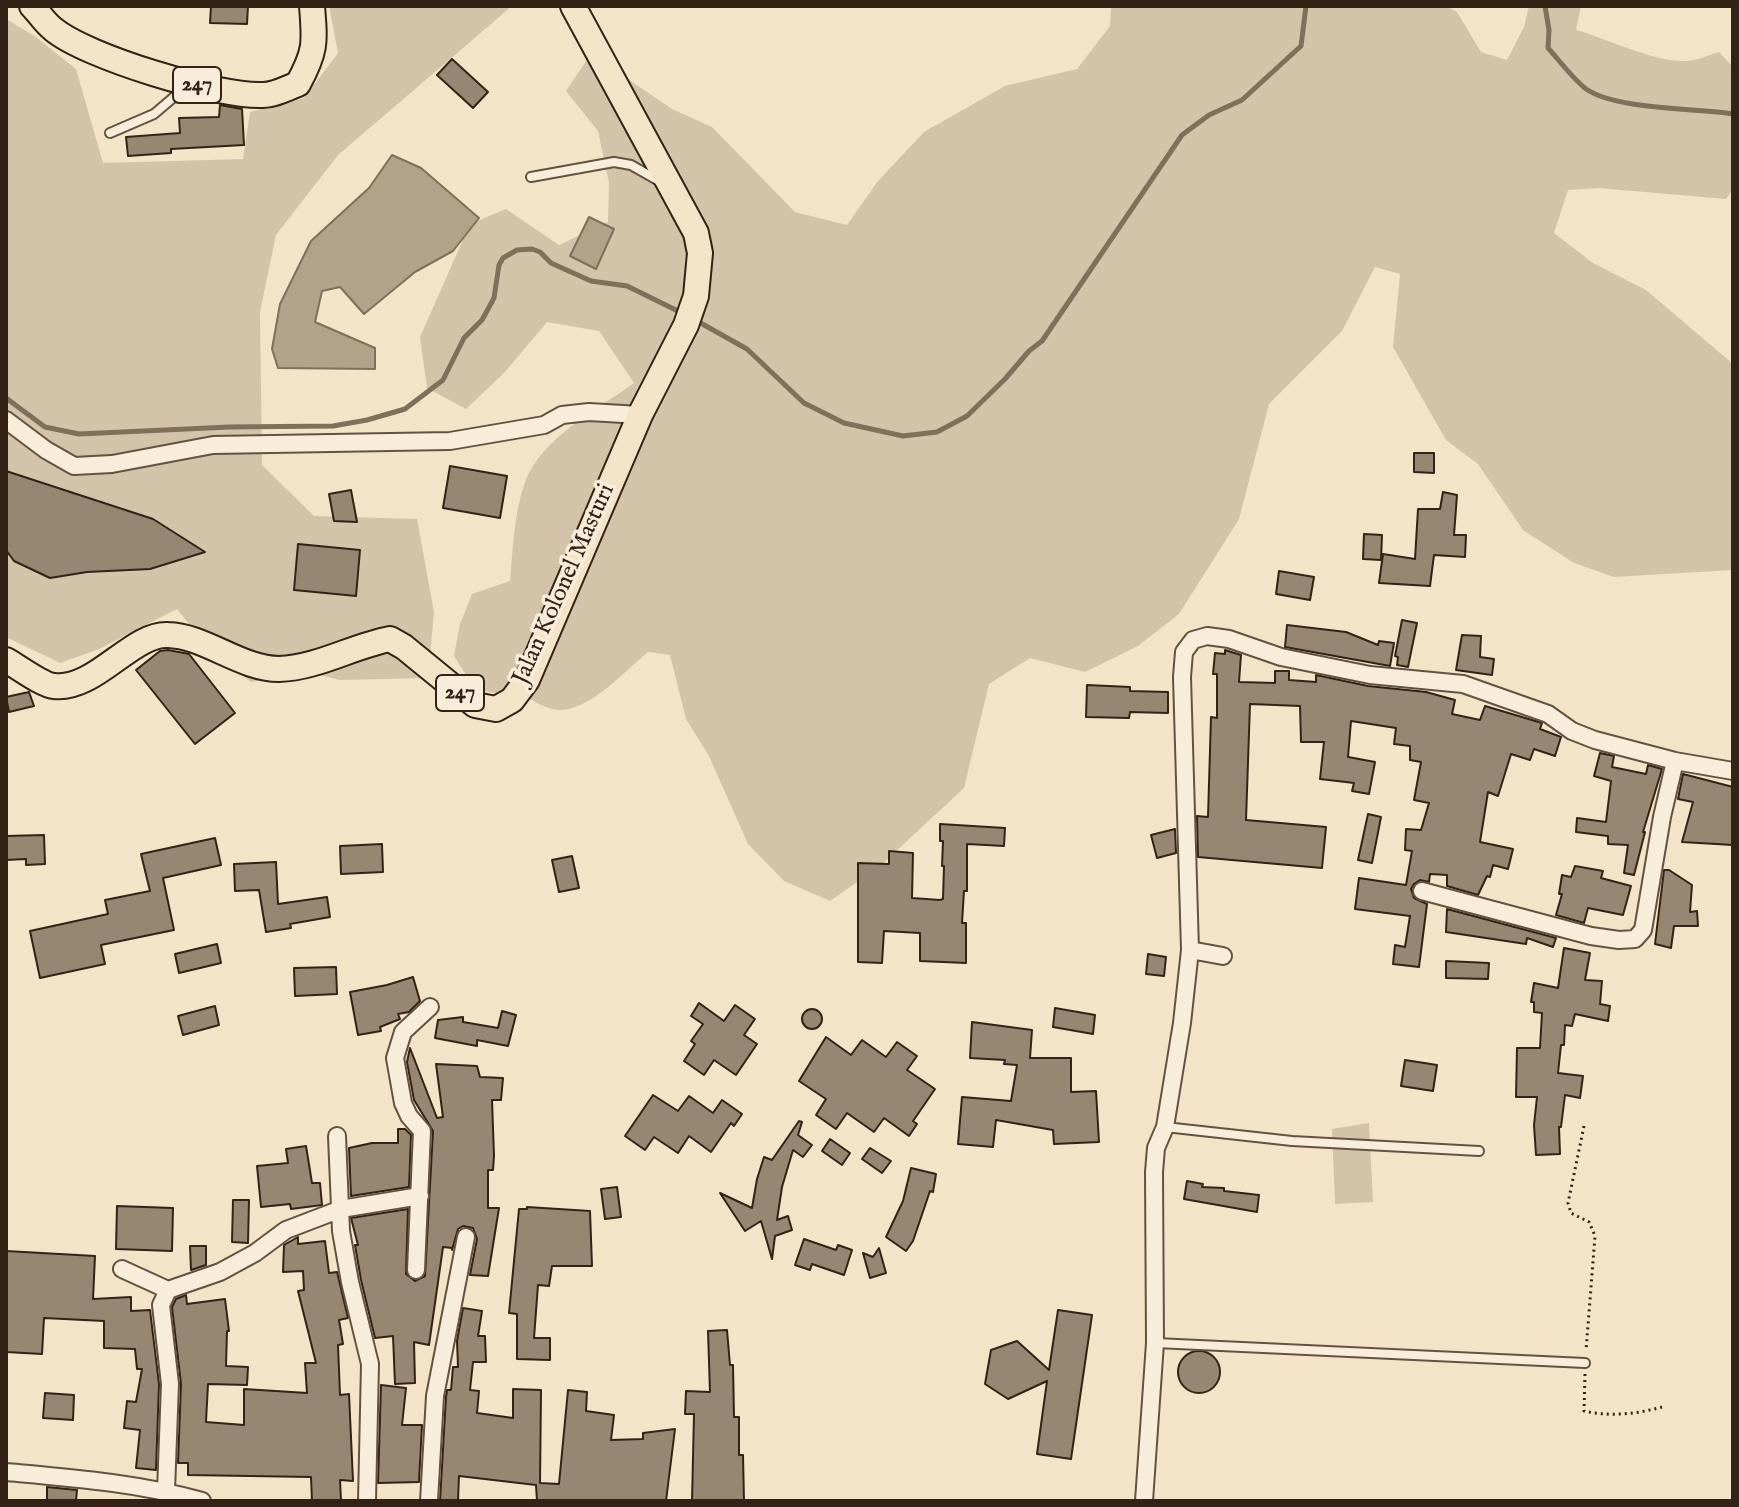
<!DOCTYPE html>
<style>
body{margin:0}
#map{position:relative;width:1739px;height:1507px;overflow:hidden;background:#f4e4c7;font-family:"IM FELL English",serif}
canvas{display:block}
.frame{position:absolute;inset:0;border:8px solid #332215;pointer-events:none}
</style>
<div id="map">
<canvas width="1739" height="1507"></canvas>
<div class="frame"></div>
</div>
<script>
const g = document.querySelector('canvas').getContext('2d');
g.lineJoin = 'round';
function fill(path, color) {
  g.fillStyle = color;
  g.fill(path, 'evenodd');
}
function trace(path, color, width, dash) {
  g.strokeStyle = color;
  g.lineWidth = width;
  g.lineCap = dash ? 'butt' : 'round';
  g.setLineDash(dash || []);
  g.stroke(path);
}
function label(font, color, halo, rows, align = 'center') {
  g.font = font + ' "IM FELL English",serif';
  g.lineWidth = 7;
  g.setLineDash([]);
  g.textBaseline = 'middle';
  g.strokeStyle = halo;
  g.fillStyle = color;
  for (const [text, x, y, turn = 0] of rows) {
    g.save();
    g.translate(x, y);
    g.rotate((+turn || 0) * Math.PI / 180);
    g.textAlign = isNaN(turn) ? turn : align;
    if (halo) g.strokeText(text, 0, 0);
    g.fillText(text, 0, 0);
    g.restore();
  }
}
fill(new Path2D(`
 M329,6H512L338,155L276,235L260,312L262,465L314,516L417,519L434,612L428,678L340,680L308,672L251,682L213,654L177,609L99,649L60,663L6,637V19L36,37L76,69L103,163L243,159L250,112L304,98L338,53Z
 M1111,6H1446L1457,12L1481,52L1507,60L1524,27L1529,6H1581L1576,30C1608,39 1656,63 1688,61C1698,60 1709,55 1719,52L1733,67V189L1726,199L1598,188L1568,190L1554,233L1593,263L1646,290L1733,364V570L1614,577L1574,563L1523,530L1478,464L1446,440L1393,347L1400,274L1375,267L1342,331L1269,404L1239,519L1179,614L1138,646L1085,672L1030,658L989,684L964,788L880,866L830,901L784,881L748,844L709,756L686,719L670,655L648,652C625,671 592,708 562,710C547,711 529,698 516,691C479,698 472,685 454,656L460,624L472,594L510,581C513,548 514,513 525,482C542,437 597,410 634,383L599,331L547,322L505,372L466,409L427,388L420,337L470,224L506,209L559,245L608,222L609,183L598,131L566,91L591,54L672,109L712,127L795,212L847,225L878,181L924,132L1005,86L1077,69L1110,26Z
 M1369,1123L1373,1202L1335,1204L1332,1129Z`), '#d3c3a9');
const water = new Path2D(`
 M392,155L421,168L479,218L453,251L415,272L364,314L340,287L322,291L315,322L375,348V369L278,368L272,349L280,304L311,241L369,188Z
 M589,217L614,229L596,269L570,256Z`);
fill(water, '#b2a28a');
trace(water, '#7f6f5b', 2);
trace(new Path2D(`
 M1545,6L1549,30L1548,48C1560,61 1572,78 1586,89C1617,110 1695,108 1733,114
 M697,321L747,349L804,403L844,423L903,436L937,432L967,416L1005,379L1029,351L1042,341L1182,135L1209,115L1242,100L1301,46L1306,6
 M6,398L45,427L79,434L229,427L333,426L367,420L405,409L443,380L464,338L482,320L494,298L499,265L503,258L517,250L532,249L540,252L551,263L591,281L627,286L684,314`), '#7f6f5b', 5);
const building = new Path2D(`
 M211,6H248L247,24L210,23Z
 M452,59L488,92L473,108L437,75Z
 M220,105L242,109L244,145L171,149V153L128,156L126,137L180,133L179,118L219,117Z
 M1414,453H1434V473L1414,472Z
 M450,466L507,476L500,518L443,508Z
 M6,471L153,519L205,552L150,569L87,572L50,578L14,561L6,550Z
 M351,490L357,522L334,521L329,494Z
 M1443,492L1457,495L1454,535H1466L1465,557L1434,555L1430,586L1379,583L1383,554L1415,559L1418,509H1440Z
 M1364,534L1382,535L1381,560L1363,559Z
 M298,544L360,550L356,596L294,590Z
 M1279,571L1314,577L1310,600L1276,594Z
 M1402,620L1417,623L1408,667L1397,665L1398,657L1395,656Z
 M1287,625L1346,632L1378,645L1379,641L1394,643L1390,666L1285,647Z
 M1462,635L1481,636L1480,657L1494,659L1492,675L1456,670Z
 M168,650L189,654L235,713L195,744L136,670L160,651Z
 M1225,650L1241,655L1239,682L1275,683V671H1289V680L1316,682V675L1368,686L1426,692L1455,700L1452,714L1480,720L1485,706L1542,723L1540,729L1561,737L1555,756L1534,749L1530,760L1511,754L1498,796L1488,792L1480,842L1513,849L1508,869L1493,865L1490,877L1487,876L1478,895L1447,886V875L1430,874L1429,882L1420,880L1414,884L1411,889L1414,898L1427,904L1419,967L1393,964L1395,945L1405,947L1410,916L1355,909L1359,878L1406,885L1412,851L1405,850L1406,829L1421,830L1429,803L1414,800L1421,762L1410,760V746L1394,744L1396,728L1351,721L1348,757L1375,762L1369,794L1352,791L1354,783L1320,779L1324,742H1301L1300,706L1250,704L1246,820L1326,827L1322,868L1198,857L1197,816L1208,817L1211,717L1217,718V674H1213L1215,653L1225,654Z
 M1087,685L1130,687V691L1168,692V713L1130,712L1129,718L1086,717Z
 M29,692L34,706L9,712L6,697Z
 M1600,753L1614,756L1612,767L1646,774L1648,765L1662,769L1643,832H1645L1634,875L1624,873L1628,845L1608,844V836L1576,832L1577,818L1606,822L1611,781L1594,776Z
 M1683,774L1733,787V845L1682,842L1693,802L1678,799Z
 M1368,814L1381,817L1372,863L1358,860Z
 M940,824L1005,828L1004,846L967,844V891H964L962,923H966V963L920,961V933L884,931L882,963L858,962V863L889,864V851L913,853L912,898L940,900L943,899L944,866H942L943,841H940Z
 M1175,829L1176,853L1157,858L1151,835Z
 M44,835L45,864L26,865V859L6,860V836Z
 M215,838L221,865L163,878L174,930L101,945L105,964L40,978L30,931L108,914L105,900L150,891L141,854Z
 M382,844L383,872L341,874L340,846Z
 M572,856L579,888L559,892L552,860Z
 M276,862L278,904L327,897L330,917L290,924L291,928L266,932L259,890L235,891L234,864Z
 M1575,866L1603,871L1601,878L1631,886L1623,915L1588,908L1584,923L1556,915L1562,894H1559L1562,875L1571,877Z
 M1664,870H1669L1692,885L1690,912L1697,911L1698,926H1674L1671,948L1655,944Z
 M1447,909L1556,938L1553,947L1527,938L1526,944L1446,932Z
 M217,944L221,963L179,973L175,954Z
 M1564,948L1590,953L1585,980L1602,981L1600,1004L1610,1006L1608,1021L1575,1014L1572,1026L1565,1025L1564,1045H1561L1558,1073L1583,1076L1580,1098L1565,1095L1561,1127H1559L1560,1154L1536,1155L1534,1125L1537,1097H1516L1517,1048H1540L1542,1013L1534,1012V1002H1531L1534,983L1558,988Z
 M1148,954L1166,957L1164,976L1146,974Z
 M1446,961L1489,963L1488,979L1446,978Z
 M336,967L337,994L295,996L294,968Z
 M413,977L420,1001L409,1012L398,1014L400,1019L380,1027L381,1031L358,1035L350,992L387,985Z
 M699,1003L724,1021L735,1005L755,1019L744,1035L757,1044L736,1075L714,1060L704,1075L684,1061L695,1044L691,1041L703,1024L691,1016Z
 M215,1006L219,1025L183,1035L178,1016Z
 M1055,1008L1095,1015L1093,1034L1053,1027Z
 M802 1019a10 10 0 1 1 20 0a10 10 0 1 1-20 0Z
 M502,1011L516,1015L508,1046L477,1040V1046L435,1038L438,1020L463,1017V1022L498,1028Z
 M972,1022L1032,1030L1030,1058H1071V1092L1096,1091L1099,1142L1054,1144L1053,1130L996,1120L993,1147L958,1144L962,1097L1011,1101L1017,1065L1004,1064L1005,1060L970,1058Z
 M826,1037L851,1055L862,1040L886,1057L897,1042L917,1056L907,1070L935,1089L913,1121L917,1124L909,1136L884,1118L874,1132L847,1113L836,1129L816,1115L826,1099L799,1081Z
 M410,1048L437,1118L443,1117L436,1064L477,1066L480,1077L503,1078L501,1100H492L494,1156L493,1170H488V1208H499L488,1276L470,1275L477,1239L473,1228L463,1226L458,1229L452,1250V1248L443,1247L429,1345L414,1342L415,1383L395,1384L393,1336L375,1338L361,1280L355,1245H358L351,1218L408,1209L406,1274L415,1281L425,1276L433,1131L414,1100L407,1062Z
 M1405,1060L1437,1065L1433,1091L1401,1086Z
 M653,1095L678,1111L689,1096L713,1113L722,1100L742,1114L734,1126L731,1123L711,1152L689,1136L678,1153L654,1137L645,1150L625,1136Z
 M799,1121L802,1122L798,1135L812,1145L803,1157L793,1150L782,1187L777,1220L788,1216L792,1230L775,1236L772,1259L761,1221L745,1231L720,1193L752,1208L757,1179L764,1157L772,1160Z
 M398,1129H405L411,1135L409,1187L351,1196L349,1148L372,1143H398Z
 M830,1139L850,1153L842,1165L822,1151Z
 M306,1146L312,1183H320L322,1205L291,1209L290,1204L261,1207L257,1166L288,1163L286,1149Z
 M870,1148L891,1161L882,1173L862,1159Z
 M911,1168L936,1174L933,1192L930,1191L913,1241L906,1251L886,1237L903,1201Z
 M1187,1181L1203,1184L1202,1187L1224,1188V1191L1259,1195L1257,1212L1184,1199Z
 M617,1187L621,1217L605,1219L601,1189Z
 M233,1200H249L248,1243L232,1242Z
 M117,1206L173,1208L172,1251L116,1249Z
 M527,1207L590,1211L592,1266H552L549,1286L538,1285L534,1338H550V1360L517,1359V1314L509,1313L519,1209H527Z
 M298,1237V1244L325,1241L329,1273L337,1272L348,1318L339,1320L343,1344L338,1345L340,1395L349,1394L353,1481L340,1480L341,1501H312L311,1477L188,1475V1463H178L181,1384L172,1307L176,1299L186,1295L187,1304L225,1299L229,1331H227L226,1366L248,1367L247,1385L208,1384L206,1422L244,1425V1389L307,1393L305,1363H316L298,1291L304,1290L303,1271L283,1272L284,1245Z
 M804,1239L836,1250L838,1245L852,1250L844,1275L812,1264L810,1270L795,1265Z
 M190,1246H206V1265L191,1270Z
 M879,1248L886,1273L870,1278L863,1253L873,1257Z
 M6,1251L95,1256L93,1299L131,1297V1311L150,1310L159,1384L156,1470L136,1468L140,1430L124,1428L127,1401L136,1402L142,1369H137L135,1349L104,1348V1321L44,1318L42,1354L6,1352Z
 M463,1308L482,1311L478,1336H485L486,1362H473L470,1390L479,1391L477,1413L513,1418V1389L541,1390L540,1483L559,1484L568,1390L587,1392L586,1411L614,1415L611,1440L643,1439V1433L675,1429L666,1501H537L536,1485L459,1476L458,1501H440L446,1397L447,1390H451L453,1367H458L457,1341Z
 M1058,1310L1092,1315L1071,1459L1037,1454L1047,1381L1008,1399L985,1384L991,1350L1017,1341L1049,1370Z
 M727,1330L730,1365H733L734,1417H739V1455H743L744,1501H692L694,1414H685L686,1391L710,1392L708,1331Z
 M1178 1372a21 21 0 1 1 42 0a21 21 0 1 1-42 0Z
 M381,1385L406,1388L402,1425H422L419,1482L378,1483Z
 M45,1393L74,1395L73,1420L43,1418Z
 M47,1487L77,1490L76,1501H47Z`);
fill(building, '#978772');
trace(building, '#332215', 2);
const service = new Path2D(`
 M110,133L154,114L187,86
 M531,177L614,162L631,165L661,182
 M1165,1127L1292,1141L1479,1151
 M1156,1343L1585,1363`);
const minor = new Path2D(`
 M6,420L46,450L74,466L112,464L213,445L450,441L544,425L562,415L589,412L640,415
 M1422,891L1591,936L1619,940L1635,939L1643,930L1662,817L1675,761
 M1190,950L1223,956
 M337,1136L341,1231L350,1282L370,1364L367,1501
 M122,1269L168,1290L220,1272L255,1253L286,1230L341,1209L420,1196
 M416,1270L422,1131L409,1116L403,1103L395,1058L403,1032L430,1007
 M6,1472C72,1478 138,1483 202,1501
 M166,1491L170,1384L161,1305L168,1290
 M429,1501L435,1396L466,1237
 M1144,1501L1155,1343L1154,1172L1156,1148L1165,1127L1182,1023L1190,950L1182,677L1184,652L1193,640L1207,636L1229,639L1281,657L1370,675L1463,684L1548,714L1572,731L1595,740L1675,761L1733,771`);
const primary = new Path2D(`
 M32,6C39,13 45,23 53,29C86,57 219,97 263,95C275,95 287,88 298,84C316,51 315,43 312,6
 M6,660C17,666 42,685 54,686C95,691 132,633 168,635C205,636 241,669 279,669C317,668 353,646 390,639L404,647L475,705L496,709L512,700L527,680L640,415L686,325L696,296L700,253L696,233L573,6`);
trace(service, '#635242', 12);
trace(minor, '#635242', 20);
trace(primary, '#332215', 28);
trace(new Path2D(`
 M1584,1126L1568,1203L1571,1213L1589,1222L1595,1236L1586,1351
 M1585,1374L1584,1411C1610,1417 1637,1414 1662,1407`), '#332215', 3, [2, 4]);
trace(service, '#f8eddb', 8);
trace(minor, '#f8eddb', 16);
trace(primary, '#f4e4c7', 24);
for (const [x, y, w] of [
 [197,85,48],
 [460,693,48]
]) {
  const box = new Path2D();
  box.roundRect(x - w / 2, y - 18, w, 36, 6);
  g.fillStyle = '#f8eddb';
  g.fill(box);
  trace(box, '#332215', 2);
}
label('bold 22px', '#332215', null, [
 ["247",197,85],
 ["247",460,693]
]);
label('24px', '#332215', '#f8eddb', [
 ["Jalan Kolonel Masturi",565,585,-66]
]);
</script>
